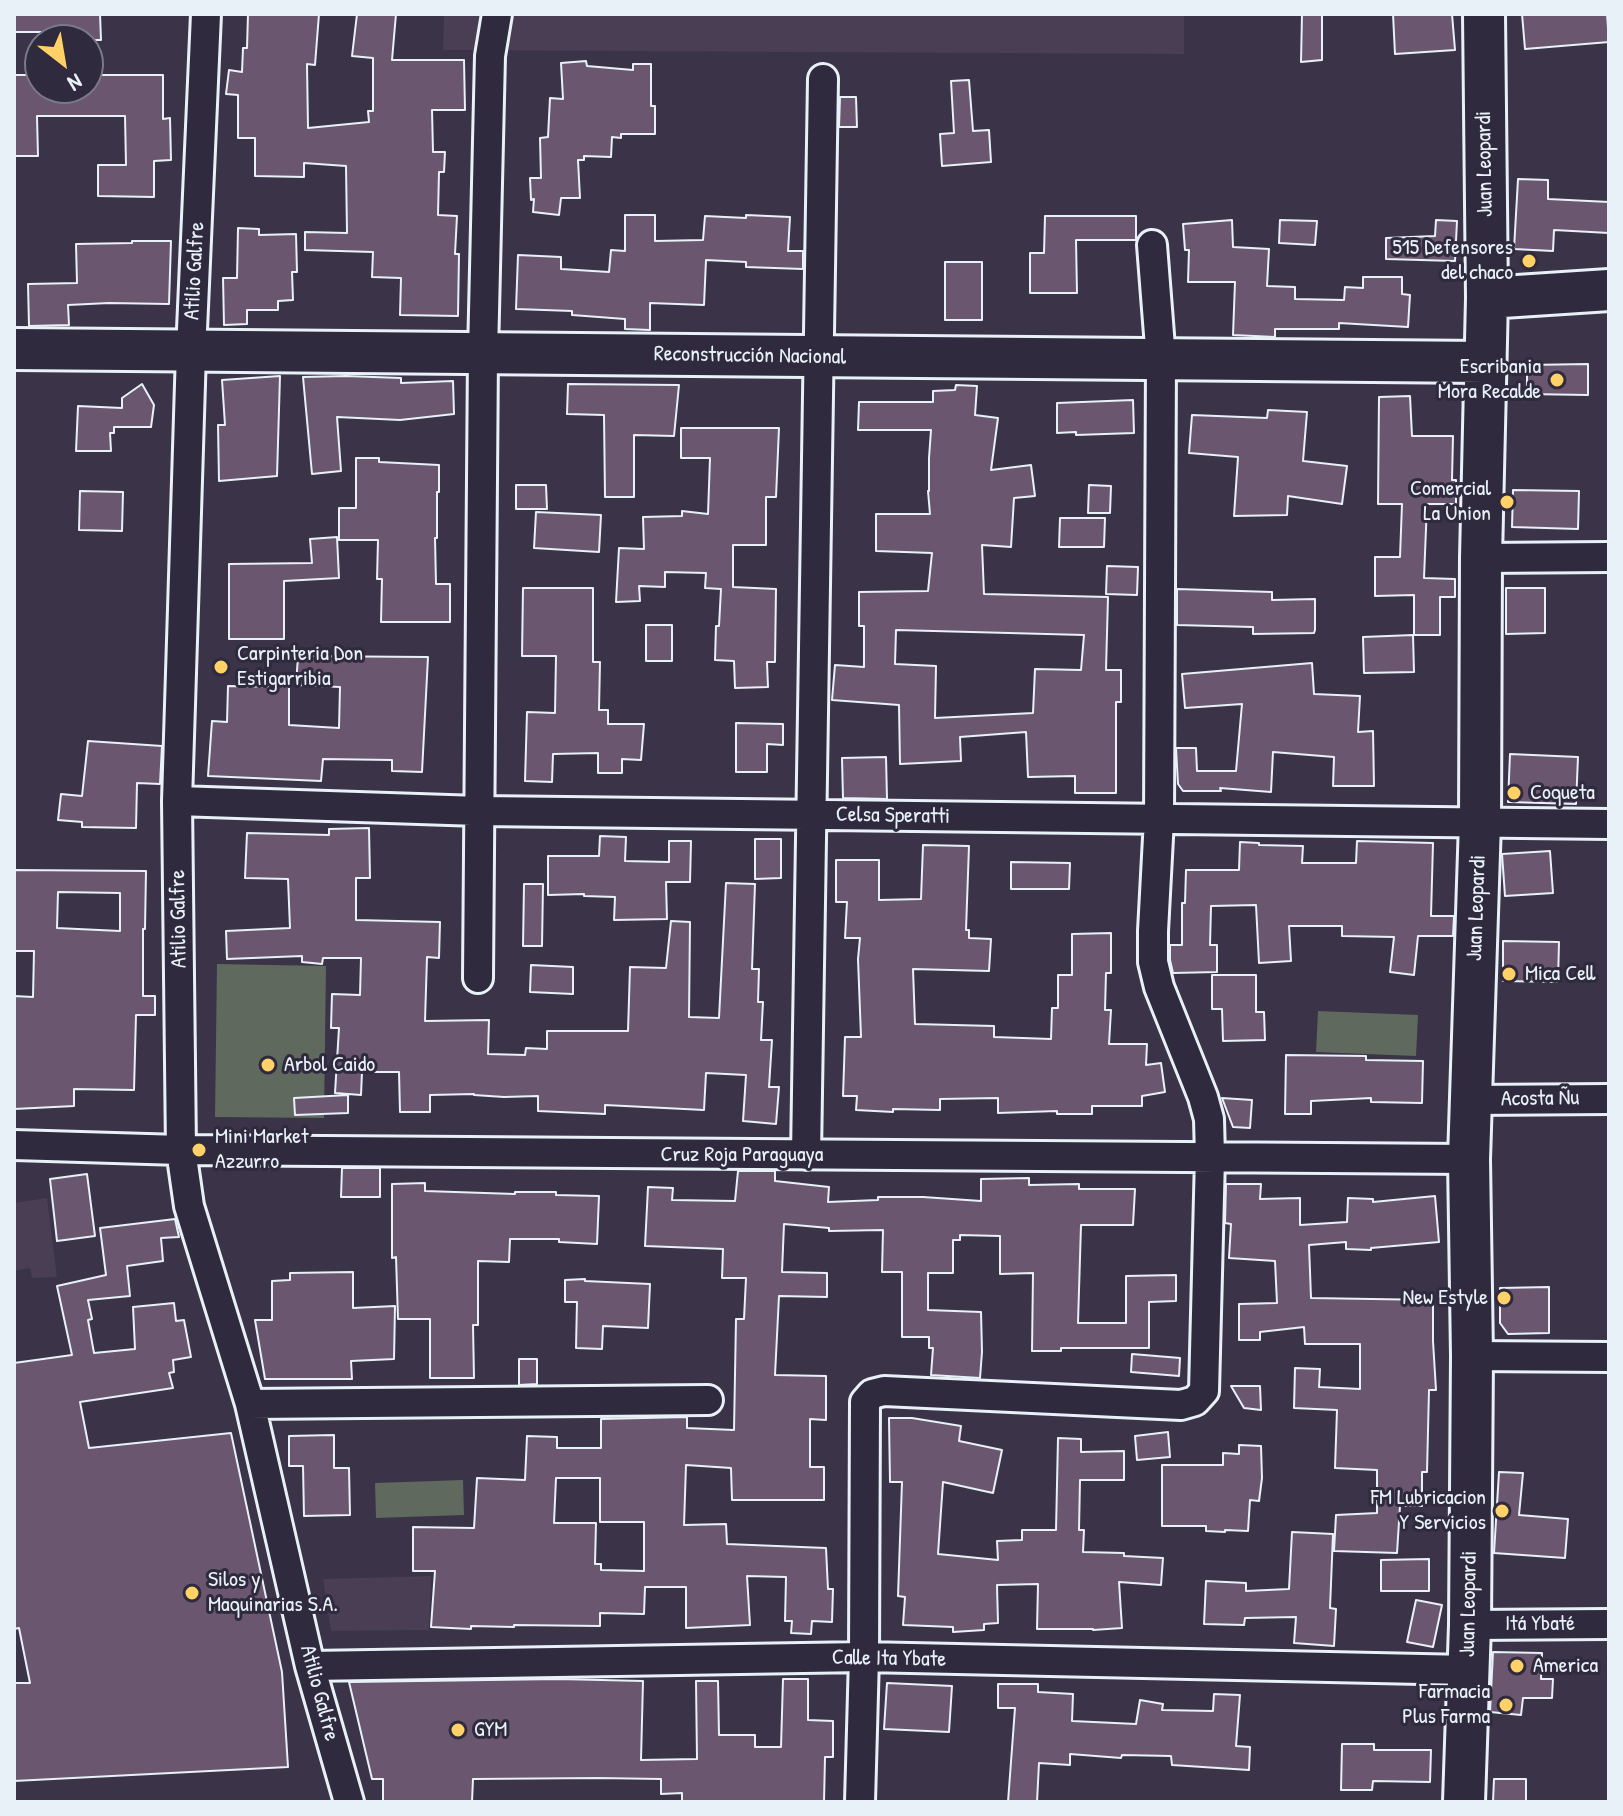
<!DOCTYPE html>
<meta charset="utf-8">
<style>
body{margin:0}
#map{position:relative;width:1623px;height:1816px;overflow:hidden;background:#3b3347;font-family:"Patrick Hand",sans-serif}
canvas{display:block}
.frame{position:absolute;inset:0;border:16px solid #e8f1f8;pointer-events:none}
.north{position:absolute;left:24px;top:24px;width:80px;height:80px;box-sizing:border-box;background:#2f2a3d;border:2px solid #797a88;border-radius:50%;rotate:149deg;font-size:22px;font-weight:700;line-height:32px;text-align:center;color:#e8f1f8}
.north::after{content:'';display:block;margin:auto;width:28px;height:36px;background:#ffd166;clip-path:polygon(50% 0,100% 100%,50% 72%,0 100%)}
</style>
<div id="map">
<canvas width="1623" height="1816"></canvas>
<div class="frame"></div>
<div class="north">N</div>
</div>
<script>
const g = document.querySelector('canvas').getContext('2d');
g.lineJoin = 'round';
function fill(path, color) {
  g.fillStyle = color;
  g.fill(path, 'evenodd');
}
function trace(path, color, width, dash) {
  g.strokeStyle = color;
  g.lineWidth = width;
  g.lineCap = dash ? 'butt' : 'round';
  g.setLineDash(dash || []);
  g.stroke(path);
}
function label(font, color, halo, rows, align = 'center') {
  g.font = font + ' "Patrick Hand",sans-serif';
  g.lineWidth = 6;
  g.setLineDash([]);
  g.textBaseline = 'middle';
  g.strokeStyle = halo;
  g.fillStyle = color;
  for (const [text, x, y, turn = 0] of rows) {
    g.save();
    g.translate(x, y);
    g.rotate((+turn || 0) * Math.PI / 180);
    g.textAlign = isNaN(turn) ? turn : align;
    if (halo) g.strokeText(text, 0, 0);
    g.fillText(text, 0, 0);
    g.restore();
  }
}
fill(new Path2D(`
 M444,14H1184V54L443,50Z
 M47,1198L57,1277L32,1278L30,1268L14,1271V1203Z
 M431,1576L429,1630L331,1631L323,1579Z`), '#493e53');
fill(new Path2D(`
 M217,964L326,966L324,1118L215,1117Z
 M1318,1011L1418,1015L1416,1056L1316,1052Z
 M463,1480L464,1515L376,1518L375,1483Z`), '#5f695e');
const building = new Path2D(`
 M14,14H100L101,40H49V32H14Z
 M248,14H319L315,65L307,64L308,128L369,122L368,111H373V58L352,56L357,14H396L392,60H464L465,110H432L433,152H445L444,172H439L438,215L457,216L455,254H459L458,316L400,315L401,278L372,277L373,252L305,250V232L347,233L346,166L304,163V177L255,176V138H238V95L226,94L229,70L242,72L243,48H247Z
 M1302,14H1322V60L1301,62Z
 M1393,14H1452L1455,50L1395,54Z
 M1522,14H1607L1609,42L1525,49Z
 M586,61L587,66L633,70V64H651V106H655V134H621V138L612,137L611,157L584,156V160H578L580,198H561L559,215L533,212L534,199L531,200L530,178H541L540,138L548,137L550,98L563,99L561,63Z
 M14,75H40V88H88V75H163V119L170,118L171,160L154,161V197L98,196V165H126L125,116H37L38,156H14Z
 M969,80L973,131L989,130L991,162L942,166L940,134L954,133L951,81Z
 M840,97H856L857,127H839Z
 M1518,179L1548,180V199L1609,202V233L1554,230L1553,251L1514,249Z
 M625,215H655V241L703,240L705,216L746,218V215L790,217L788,251H803V269L746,267V262L706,260L704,305L650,303V330L625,329V319L572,315V311L516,309L518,255L561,257V269L609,272L611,250L625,251Z
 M1045,216H1136V240H1076L1077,293H1030V253H1044Z
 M1232,220L1233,247L1269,249L1267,286L1295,287V299L1344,300L1345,287L1363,288V277H1402V294L1410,295L1408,327L1339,323V329H1275V337L1233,335L1235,282H1188L1189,250H1185L1183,224Z
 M1280,220L1317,221L1315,245L1279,243Z
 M1436,220L1457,221L1455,261L1386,259V238L1435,236Z
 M238,228L259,229V235L296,234L297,272H292L293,300L278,301V310H247V324L224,325L223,278H237Z
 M132,241H171L169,304L109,303L68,305L69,325L29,326L28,284L77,283L76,244L132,243Z
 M945,262H982V320H945Z
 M1588,364V395L1527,394V365Z
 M280,376L277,476L219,481L218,425H225L222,380Z
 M346,376L401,378V383L453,381L454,414L400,420L337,417L341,471L312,474L303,377Z
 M142,384L154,405L151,427H114V433H110L111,451H76L78,406L122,408V398Z
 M568,384L679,385L674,436L634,435V497H605L604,415L567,414Z
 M956,385L977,386L975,415L998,418L991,470L1031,465L1035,496L1014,498L1011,547L982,545L984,594L1108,597L1106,670H1121V702H1116V793H1075V776L1028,777L1026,732L960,737L961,761L900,764L899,705L832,700L835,665L864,667V626H859V592L928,591L932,553L876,551V514H930L928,491H929V458L931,430H858L859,402H933V391L955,390ZM896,630L1084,635L1081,670L1035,669L1033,713L935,718L936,666L895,664Z
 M1410,396L1412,436H1453L1452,480H1456V504H1427L1424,578L1455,579V597H1440V635H1414V595L1375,596V557H1400L1402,504H1378L1379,397Z
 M1133,400L1134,433L1076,435V432L1057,433V403Z
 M1268,410L1307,412L1303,461L1347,466L1342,504L1288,496L1287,515L1234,516L1238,457L1189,453L1192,415L1267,418Z
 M681,428H779L776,497H766V545H733V587L776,589L775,662H767L768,687L735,688L734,661L715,660L716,626H719L721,589L705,588L706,573L665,572V587L639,586L640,601L616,602L619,548L644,549L643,517L682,516V511L708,514L710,458H681Z
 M356,458H379V462L439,465V492H437V538H435L436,584H450V622H381L382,579H377L378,540H339V508H356Z
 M516,485H546L547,509H516Z
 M1089,485L1111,486L1110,513H1088Z
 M1513,490L1579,491L1578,529L1512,527Z
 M80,491L123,492L122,531L79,530Z
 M536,512L601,515L599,552L534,548Z
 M1060,518H1105L1104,547H1059Z
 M337,537L339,578L284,581V639H229V564L312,563L310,539Z
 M1107,566L1138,567L1137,595L1106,594Z
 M523,588H593V662H600L599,710H608V724H644L641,760L622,759V773H598V753L553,754L552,782L525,781L527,712L555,713L556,656H522Z
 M1506,588H1545V633L1506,634Z
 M1177,589L1272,592V600L1315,599V630L1314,633L1253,634V627L1177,625Z
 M646,625H672V661H646Z
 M1413,635L1414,672L1364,673L1363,637Z
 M298,656L428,657L422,772L392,771V760L323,759L321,781L208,776L212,721L227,722L228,686L289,687V725L339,728L340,687L296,685Z
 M1312,663L1314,694L1360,696L1358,732L1373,731L1374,786H1333L1334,757L1273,752L1271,792L1220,788L1221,791H1183L1178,784L1176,748H1196L1197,771H1236L1242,704L1185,708L1182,674Z
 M736,723L783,724V745L767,744V772H736Z
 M88,741L162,746L160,784L137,783L136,828L82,827V822L58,820L61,794L82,796Z
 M1510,754L1578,757L1576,804L1508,802Z
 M886,757L887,799L843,798L842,758Z
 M369,828L370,878H356V920L440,922L439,958L427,957L425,1021L489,1020L488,1054L525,1055L526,1048L547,1049V1031H628L630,967L666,968L671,921L690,922L689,1017L719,1018L726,883L755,884L752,969H759L758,1002H763L761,1040H772L769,1087H779L776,1124L743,1121L746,1075L706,1073L704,1110L605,1105V1114L538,1111V1096L504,1097L474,1095V1094L430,1095V1112H400L399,1072H362L361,1095L335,1093L339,1028H331L332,994L360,995L361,958H323L322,964L302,962V956L227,959L226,931L290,928L288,879L245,878L247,833L329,835V829Z
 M600,836L626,837L625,861L669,862V841H691L690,882H666L667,919L614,920L615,897L584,896V894L548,895V856H599Z
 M755,839H781V878L755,879Z
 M1357,841L1433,843L1431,916H1454L1453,936H1418L1414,975L1390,972L1394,937L1342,936V926H1289L1291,961L1259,963L1256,905L1211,906L1210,945H1217V972L1173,973L1170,960V945H1182V903H1185L1186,870H1239L1240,842L1259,843V845L1303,846L1302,863H1356Z
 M923,845L969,846L966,930H969V938L991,939L989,971L913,969L915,1024L994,1026V1037L1051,1039L1052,1008H1058V975H1072V934L1111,933V973H1106L1105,1010H1111L1109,1044H1147L1146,1065L1161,1063L1165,1092L1142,1096V1106H1092V1114H1057V1111L998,1113V1098L940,1099V1110L893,1109V1112L856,1110L857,1096H843L845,1037H861L858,959L860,938H845L847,902H836V860H879V900L921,899Z
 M1550,851L1553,893L1505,896L1502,854Z
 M1011,862L1070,863L1069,889H1011Z
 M14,870L146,871L145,929H143V996H155V1015H136L134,1090L74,1089V1106L14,1109V996L33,997L34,951H14ZM58,892L120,893V931L57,928Z
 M524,884H543L542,946H523Z
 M1503,941L1559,942L1558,982L1503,981Z
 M531,965L573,967V994L530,992Z
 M1212,975H1256V1012H1264L1265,1040L1223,1041L1222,1009H1212Z
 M1286,1055L1366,1056V1060L1423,1061L1422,1103L1371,1102V1098L1311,1101V1114H1285Z
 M348,1095V1113L295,1115L294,1098Z
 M1222,1098L1252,1100L1250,1128L1233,1127Z
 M342,1168H380V1197H341Z
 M738,1171H775V1181L829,1187L828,1202L878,1200V1197H923L981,1201V1179L1029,1178V1185L1079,1184V1189H1135L1133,1225H1081L1078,1323H1126V1276L1176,1275V1301L1149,1302V1348H1061V1351H1032L1033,1273L1000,1274V1236L960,1235V1240H953V1273H928V1310L981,1312L982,1352L980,1378L931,1375L933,1348H929V1337H902V1272H882L883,1230L829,1231V1228L784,1224L782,1272L827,1273V1297L779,1296L775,1375L826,1376V1420L810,1419V1467H824V1500H732L731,1468L686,1465L684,1525L726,1524L727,1544L826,1548L828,1589H833L832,1622L812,1621L811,1634L791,1633L792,1621H785L786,1577L747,1576L750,1625L686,1628V1587H645L644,1614L600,1613V1626L514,1625V1627L471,1626V1629L431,1627L435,1571H413V1527L474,1528L477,1478L525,1480L527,1436L557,1437V1448H601V1419L687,1417V1428L734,1430L736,1319H744L746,1278H722L723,1249L645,1246L648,1187L673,1188L672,1200L735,1201ZM556,1478H600V1522H644V1571L601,1570V1564H595L596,1523H554Z
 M87,1174L95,1236L57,1241L50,1179Z
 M425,1183V1191L515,1194V1192H556V1195L599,1196L597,1244L559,1242V1239H510L509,1262L478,1261V1325H473L474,1378H430V1319H398L396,1257L392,1258V1184Z
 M1226,1184H1261L1260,1199L1300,1198V1225L1347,1222L1348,1198L1373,1199V1202L1435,1196L1439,1242L1371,1248V1250L1346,1249V1242L1309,1245L1311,1298L1433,1300V1341L1436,1390H1429L1427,1472H1422V1506H1400L1397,1553L1334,1551L1336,1515L1377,1513V1470L1335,1468L1337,1410L1294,1408L1295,1368L1320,1369L1319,1387L1360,1389V1344H1305L1304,1327L1260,1332V1340H1239V1304L1277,1303L1275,1261L1229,1258L1231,1224L1225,1223Z
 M175,1219L179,1237L161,1238L163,1261L127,1266L130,1296L88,1300L92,1319L88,1320L94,1353L135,1349L133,1307L174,1303L176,1321L184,1320L191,1357L173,1360L174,1372L169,1373L173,1388L80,1402L89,1448L231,1433L282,1672L288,1767L14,1781V1683H30L19,1628L14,1629V1363L72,1355L57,1286L106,1275L100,1228Z
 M353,1272V1308L395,1306L394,1359L351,1361L352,1379H265L255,1320H272V1281L290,1280V1273Z
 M585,1279V1281L650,1284L648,1328L603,1326L602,1349L576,1348L577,1302H565V1280Z
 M1549,1287V1333L1508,1334L1500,1323V1288Z
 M1132,1354L1180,1358L1179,1376L1131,1372Z
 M519,1359H537V1384L519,1385Z
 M1231,1386H1260L1261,1410L1244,1408Z
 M889,1418H912L961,1426L959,1441L1002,1450L993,1493L943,1482L938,1554L998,1560L997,1541L1022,1540V1530H1056L1058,1438L1081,1439V1452L1124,1451V1480H1080L1079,1530H1084L1083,1552L1124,1553V1556L1163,1558L1161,1585L1119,1582L1122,1628L1093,1630V1629H1037L1038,1584L997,1585L998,1623L984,1624V1630L953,1632V1627L903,1625L905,1597L898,1596L902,1482H890Z
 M1168,1432L1170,1457L1137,1460L1135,1436Z
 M334,1435V1468H349L350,1515L304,1516L303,1466H289V1436Z
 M1239,1445L1261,1446L1262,1478L1259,1501L1250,1500L1248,1531L1225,1530V1532L1206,1531V1526H1162V1465H1223V1453L1239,1454Z
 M1499,1472L1523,1473L1519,1515L1568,1519L1565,1558L1494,1553Z
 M1292,1532L1333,1534L1330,1608L1336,1609L1334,1646L1294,1643L1296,1617L1245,1618L1244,1625L1204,1624L1206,1581L1246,1583V1591L1289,1589Z
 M1429,1559V1591H1381V1560Z
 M1416,1600L1442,1605L1433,1647L1407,1642Z
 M1493,1652L1542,1653L1541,1679H1553L1552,1698H1523L1521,1715L1490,1712Z
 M559,1679L643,1681L641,1760L697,1759L696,1681H718L719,1735H755V1747H781L783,1679H808V1720L833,1721V1757H825L824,1802H682V1793L661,1794V1779L598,1778L473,1779L472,1802H383V1779H372L349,1682Z
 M887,1683L952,1686L949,1732L884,1729Z
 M998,1684H1038V1692L1073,1694L1072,1721L1136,1724L1140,1700L1163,1704L1162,1710L1213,1711L1214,1694L1240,1695L1236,1746L1250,1747L1249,1770L1172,1765L1171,1756L1122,1755L1121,1758L1070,1754V1765L1039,1763L1037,1802H1008L1015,1708H998Z
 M1342,1744H1374V1750H1431L1430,1782L1373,1781L1372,1790H1341Z
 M1494,1779H1526V1802H1493Z`);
fill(building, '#6a566e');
trace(building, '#e8f1f8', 2);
const street = new Path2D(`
 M206,14L191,352L177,801L181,1150L189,1206L250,1404L310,1666L349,1802
 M1481,558L1609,557
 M177,801L479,811L1609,824
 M478,978L483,354L490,56L497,14
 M1471,1100L1609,1099
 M14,1145L181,1150L1469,1159
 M806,1155L823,79
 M1472,1356L1609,1357
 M250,1404L708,1400
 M1470,1625L1609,1624
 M310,1666L864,1657L1468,1670
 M860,1802L864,1657L865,1402L872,1394L884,1391L1181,1405L1195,1401L1204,1391L1210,1157L1209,1119L1203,1097L1159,987L1153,962V931L1159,819L1161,360L1152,245`);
const secondary = new Path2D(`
 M1487,298L1609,290
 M14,349L1485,362
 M1464,1802L1470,1625L1472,1356L1469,1159L1480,822L1481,558L1487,298L1484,14`);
trace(street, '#e8f1f8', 34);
trace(secondary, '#e8f1f8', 46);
trace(street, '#2f2a3d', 28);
trace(secondary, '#2f2a3d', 40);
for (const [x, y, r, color] of [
 [1529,261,8,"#ffd166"],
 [1557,380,8,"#ffd166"],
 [1507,502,8,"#ffd166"],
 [221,667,8,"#ffd166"],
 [1514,793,8,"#ffd166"],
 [1509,974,8,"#ffd166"],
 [268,1065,8,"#ffd166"],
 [199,1150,8,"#ffd166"],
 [1504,1298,8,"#ffd166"],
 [1502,1511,8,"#ffd166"],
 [192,1593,8,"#ffd166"],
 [1517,1666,8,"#ffd166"],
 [1506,1705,8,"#ffd166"],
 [458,1730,8,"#ffd166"]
]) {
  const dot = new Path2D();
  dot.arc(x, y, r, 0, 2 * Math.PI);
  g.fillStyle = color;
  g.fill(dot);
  trace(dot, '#2f2a3d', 3);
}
label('22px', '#e8f1f8', '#2f2a3d', [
 ["Juan Leopardi",1485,164,-91],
 ["Atilio Galfre",195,271,-87],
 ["Reconstrucción Nacional",750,356,1],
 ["Celsa Speratti",893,816,1],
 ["Juan Leopardi",1477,908,-88],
 ["Atilio Galfre",179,919,-91],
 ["Acosta Ñu",1540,1099,-1],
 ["Cruz Roja Paraguaya",742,1155],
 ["Juan Leopardi",1469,1604,-89],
 ["Itá Ybaté",1540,1624],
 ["Calle Ita Ybate",889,1659,1],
 ["Atilio Galfre",319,1693,75]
]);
label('22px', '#e8f1f8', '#2f2a3d', [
 ["515 Defensores",1513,248,"right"],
 ["del chaco",1513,273,"right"],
 ["Escribania",1541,367,"right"],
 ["Mora Recalde",1541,392,"right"],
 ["Comercial",1491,489,"right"],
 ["La Union",1491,514,"right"],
 ["Carpinteria Don",237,654],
 ["Estigarribia",237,679],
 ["Coqueta",1530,793],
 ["Mica Cell",1525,974],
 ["Arbol Caido",284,1065],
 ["Mini Market",215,1137],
 ["Azzurro",215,1162],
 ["New Estyle",1488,1298,"right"],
 ["FM Lubricacion",1486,1498,"right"],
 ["Y Servicios",1486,1523,"right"],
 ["Silos y",208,1580],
 ["Maquinarias S.A.",208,1605],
 ["America",1533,1666],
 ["Farmacia",1490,1692,"right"],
 ["Plus Farma",1490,1717,"right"],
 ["GYM",474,1730]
], 'left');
</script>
